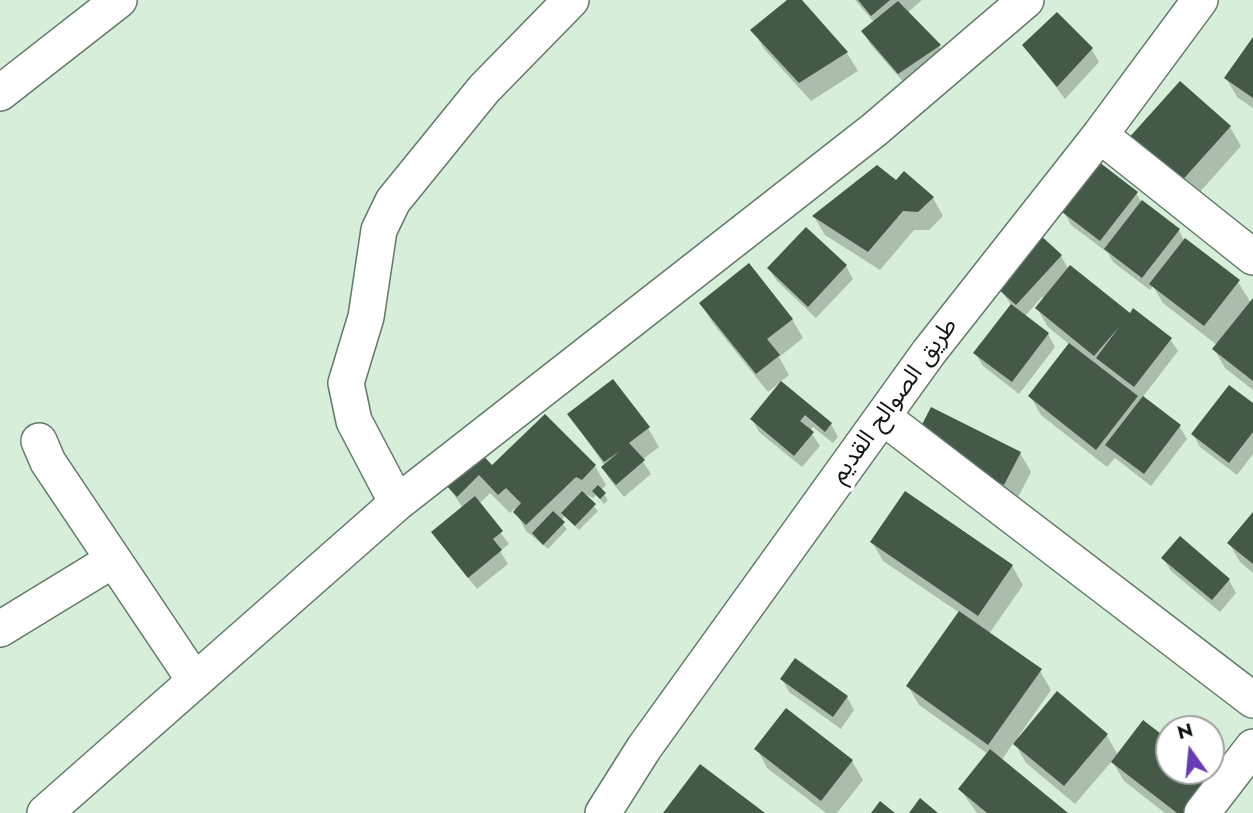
<!DOCTYPE html>
<meta charset="utf-8">
<style>
body{margin:0}
#map{position:relative;width:1253px;height:813px;overflow:hidden;background:#d6eeda;font-family:Jost,sans-serif}
canvas{display:block}
.north{position:absolute;left:1155px;top:715px;width:70px;height:70px;box-sizing:border-box;background:#fff;border:2px solid #9fa29f;border-radius:50%;rotate:345deg;font-size:19px;font-weight:700;line-height:28px;text-align:center;color:#0e160f}
.north::after{content:'';display:block;margin:auto;width:24px;height:32px;background:#673bb3;clip-path:polygon(50% 0,100% 100%,50% 72%,0 100%)}
</style>
<div id="map">
<canvas width="1253" height="813"></canvas>
<div class="north">N</div>
</div>
<script>
const g = document.querySelector('canvas').getContext('2d');
g.lineJoin = 'round';
function fill(path, color) {
  g.fillStyle = color;
  g.fill(path, 'evenodd');
}
function trace(path, color, width, dash) {
  g.strokeStyle = color;
  g.lineWidth = width;
  g.lineCap = dash ? 'butt' : 'round';
  g.setLineDash(dash || []);
  g.stroke(path);
}
function label(font, color, halo, rows, align = 'center') {
  g.font = font + ' Jost,"Noto Sans Arabic",sans-serif';
  g.lineWidth = 7;
  g.setLineDash([]);
  g.textBaseline = 'middle';
  g.strokeStyle = halo;
  g.fillStyle = color;
  for (const [text, x, y, turn = 0] of rows) {
    g.save();
    g.translate(x, y);
    g.rotate((+turn || 0) * Math.PI / 180);
    g.textAlign = isNaN(turn) ? turn : align;
    if (halo) g.strokeText(text, 0, 0);
    g.fillText(text, 0, 0);
    g.restore();
  }
}
fill(new Path2D(`
 M790,0H800L847,53L858,71L811,101L764,49L753,30Z
 M855,0H922L907,13L939,46L947,59L906,85L870,44L863,31L874,22Z
 M1057,14L1092,50L1099,62L1065,99L1024,45Z
 M1253,40V108L1237,97L1226,78Z
 M1230,127L1241,146L1190,203L1140,160Z
 M896,182L933,198L943,216L929,230H914L880,270L825,235L814,217Z
 M1136,193L1142,203L1179,231L1184,240L1238,282L1251,303L1253,301V390L1225,368L1214,349L1217,345L1163,303L1153,286L1150,290L1113,262L1108,253L1071,225L1064,212Z
 M1061,256L1069,270L1128,314L1170,339L1178,351L1142,398L1180,427L1187,439L1151,486L1115,458L1107,467L1041,415L1030,396L1070,345L1048,327L1037,308L1044,299L1042,297L1025,316L1048,334L1055,347L1019,394L983,366L975,353L1012,306L999,288Z
 M846,266L853,279L816,318L777,281L769,269Z
 M701,303L792,319L803,338L779,357L789,375L768,392L712,322Z
 M782,384L831,424L838,437L833,443L813,427L810,431L820,446L802,467L759,432L752,419Z
 M1253,405V454L1237,475L1200,447L1193,434Z
 M569,414L648,428L659,447L642,460L651,474L624,497L610,480L603,468L605,466Z
 M545,416L595,466L606,485L601,490L608,500L604,504L596,495L593,498L583,493L598,511L579,530L565,516L560,521L567,529L548,549L526,531L514,509L510,513L490,493L479,504L509,544L500,551L508,564L477,589L433,533L463,508L445,482L492,467Z
 M1020,453L1031,472L1015,503L927,459Z
 M1253,515V573L1240,562L1229,543Z
 M872,542L1012,566L1023,585L989,634L1040,671L1051,690L1018,737L1020,738L1058,694L1107,736L1118,755L1169,743V771H1206L1208,813H1165L1124,781L1112,761L1075,804L1026,763L1014,742L1001,761L1066,813H977L960,789L988,754L919,705L908,686L960,613L883,561Z
 M1163,558L1229,580L1236,593L1220,612L1171,571Z
 M782,679L847,697L854,710L841,729L789,692Z
 M757,749L852,761L863,780L837,813H826L767,768Z`), '#0003');
fill(new Path2D(`
 M787,0H802L848,52L799,83L750,30Z
 M858,0H890L871,16Z
 M898,1L941,45L898,74L861,31Z
 M1057,12L1093,48L1057,87L1022,45Z
 M1253,37V98L1224,78Z
 M1180,81L1231,126L1178,185L1127,140Z
 M1099,162L1138,192L1100,241L1062,212Z
 M877,165L896,180L904,171L934,197L918,212L903,211L868,252L812,216Z
 M1142,200L1180,229L1142,278L1104,249Z
 M806,227L847,265L808,307L767,268Z
 M1038,233L1062,255L1016,305L997,288Z
 M1185,238L1240,280L1204,326L1149,284Z
 M749,263L793,319L767,339L780,355L756,374L699,303Z
 M1070,265L1130,313L1133,308L1172,338L1134,387L1096,358L1119,327L1094,356L1035,308Z
 M1253,298V381L1212,349Z
 M1011,304L1049,333L1012,382L973,353Z
 M1069,343L1138,396L1096,450L1028,396Z
 M613,379L650,427L629,443L645,460L616,485L601,467L620,451L604,462L567,414Z
 M781,381L832,423L825,432L805,415L800,421L814,432L794,456L750,419Z
 M1229,385L1253,403V432L1229,463L1191,434Z
 M1143,396L1181,425L1144,474L1105,445Z
 M931,407L1021,452L1004,485L914,440Z
 M545,414L596,465L582,480L576,477L526,525L513,512L521,503L506,488L498,495L479,475L457,497L443,482L477,449L492,465Z
 M598,485L606,493L600,499L592,491Z
 M582,491L596,504L575,526L561,513Z
 M905,491L1013,565L978,616L870,542Z
 M475,496L503,531L493,539L502,550L468,578L431,532Z
 M553,511L565,522L543,545L532,533Z
 M1253,512V564L1227,543Z
 M1180,536L1230,579L1212,600L1161,558Z
 M959,611L1042,669L988,745L906,686Z
 M795,658L848,696L833,717L780,679Z
 M1057,691L1108,734L1064,786L1013,744Z
 M786,708L853,760L821,801L754,749Z
 M1143,720L1169,740V771H1208L1213,774L1183,813H1177L1111,762Z
 M990,749L1068,813H987L958,789Z
 M700,764L765,813H663Z
 M920,798L938,813H909Z
 M880,801L895,813H871Z`), '#445948');
const minor = new Path2D(`
 M0,93L119,0
 M1100,135L1253,257
 M883,417L1253,700
 M39,441L48,462L195,681
 M397,503L354,421L346,383L366,317L379,230L393,201L484,89L571,0
 M0,629L113,560
 M45,813L397,503L874,130L1026,0
 M603,813L644,748L929,352L1100,135L1200,0
 M1202,813L1253,747`);
trace(minor, '#637967', 38);
trace(minor, '#fff', 35);
label('24px', '#0e160f', '#fff', [
 ["طريق الصوالح القديم",895,401,-54]
]);
</script>
